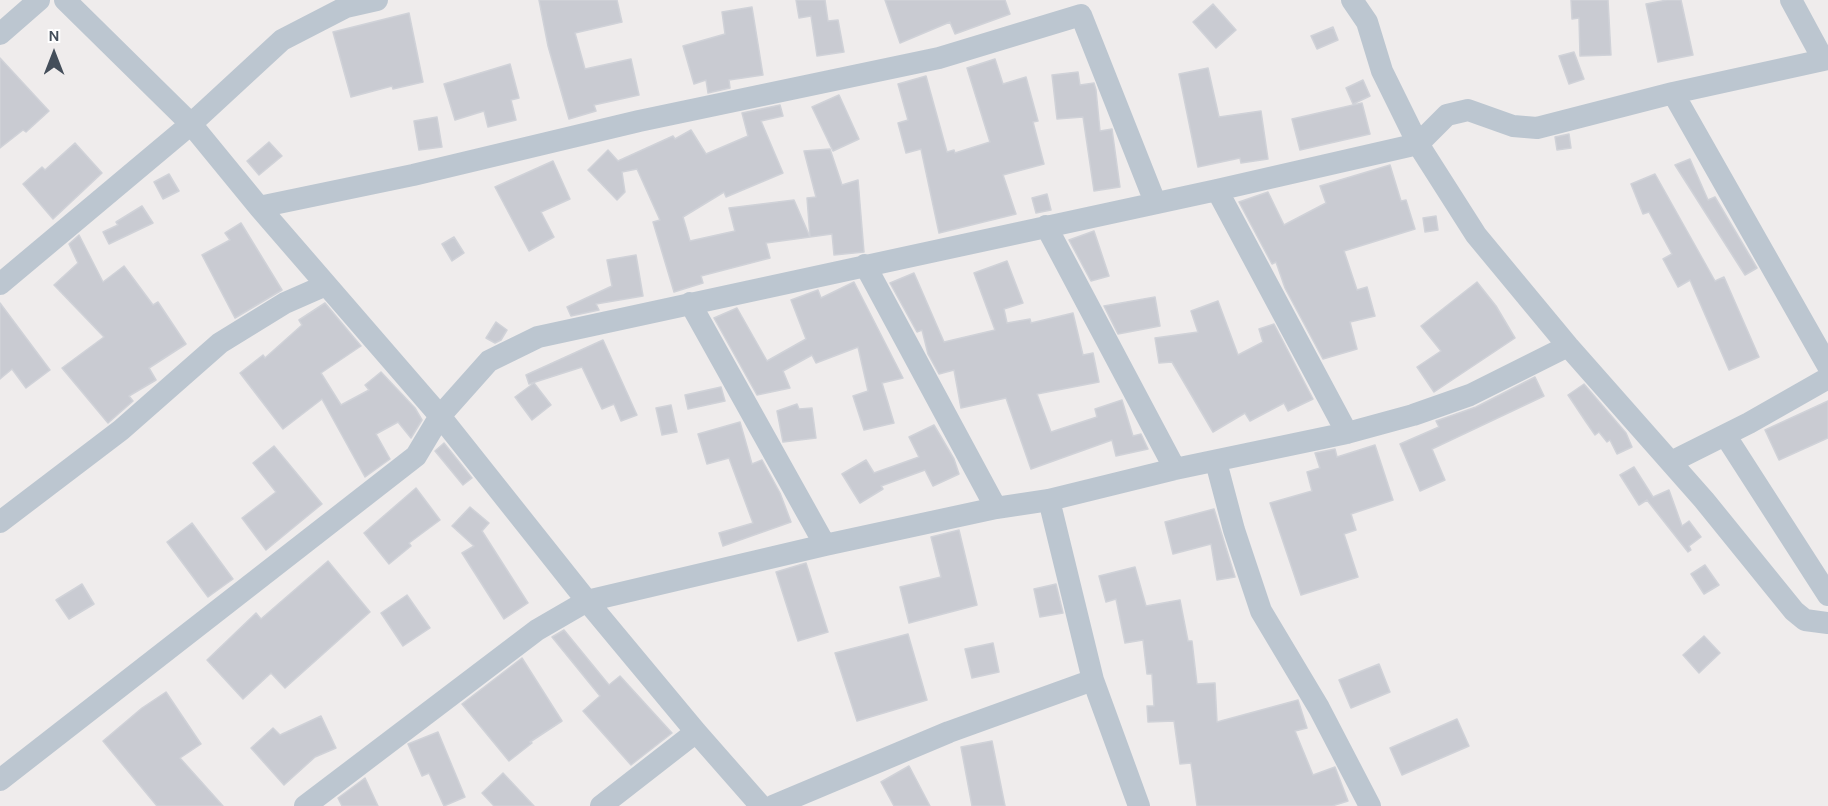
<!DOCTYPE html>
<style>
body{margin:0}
#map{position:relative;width:1828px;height:806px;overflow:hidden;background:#efecec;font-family:Karla,sans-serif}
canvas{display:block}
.north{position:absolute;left:24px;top:24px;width:60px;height:60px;-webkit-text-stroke:4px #fff;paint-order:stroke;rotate:0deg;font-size:16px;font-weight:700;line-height:24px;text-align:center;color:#444e5a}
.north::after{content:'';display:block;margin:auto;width:21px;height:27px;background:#444e5a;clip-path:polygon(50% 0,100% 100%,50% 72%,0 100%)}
</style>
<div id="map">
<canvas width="1828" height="806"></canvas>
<div class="north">N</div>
</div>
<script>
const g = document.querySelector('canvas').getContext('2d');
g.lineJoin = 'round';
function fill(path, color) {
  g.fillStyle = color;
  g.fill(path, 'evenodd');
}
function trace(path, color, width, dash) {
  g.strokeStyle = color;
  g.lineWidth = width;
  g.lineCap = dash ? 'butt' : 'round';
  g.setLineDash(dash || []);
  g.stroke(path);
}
const building = new Path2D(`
 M539,0H617L622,22L575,33L585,69L631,59L639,95L594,105L596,111L569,119L548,46Z
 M796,0H825L828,21L838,20L844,52L817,56L811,16L799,18Z
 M885,0H1005L1010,14L955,34L950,22L900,43Z
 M1571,0H1608L1611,55L1580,56L1579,18L1572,19Z
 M1667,0H1681L1693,55L1658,62L1646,4Z
 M1213,4L1236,30L1216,48L1193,22Z
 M752,7L763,75L729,80L730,88L708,93L706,80L694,84L683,46L725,34L722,12Z
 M409,13L423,82L393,89L392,86L351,97L333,32Z
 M1333,27L1338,40L1317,49L1311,36Z
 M1574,52L1584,79L1569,84L1559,56Z
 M0,58L49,111L26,132L23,130L0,148Z
 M995,59L1003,84L1026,77L1038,121L1033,122L1044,164L1003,175L1016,214L939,233L921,149L906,153L898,123L908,120L898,84L926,76L947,152L954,150L955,153L990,142L967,68Z
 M510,64L519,98L511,100L516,120L488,127L484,111L455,120L444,84Z
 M1208,68L1219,117L1261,111L1268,159L1241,163L1240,158L1198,167L1179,74Z
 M1078,72L1080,85L1094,83L1096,90L1100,131L1112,129L1120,187L1094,191L1083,117L1057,119L1052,75Z
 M1363,80L1370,96L1353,104L1346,88Z
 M839,95L859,139L833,151L812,107Z
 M1362,103L1370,134L1300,150L1292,119Z
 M780,105L783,116L761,121L783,173L726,197L724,192L683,217L690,241L735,231L729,208L794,200L810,237L807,198L816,197L804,151L830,149L842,185L858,180L864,252L834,255L832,234L766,243L770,258L701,276L703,283L674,292L653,222L660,220L637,169L622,172L625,192L617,200L588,170L608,150L618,161L673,136L675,139L691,130L706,154L748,136L742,113Z
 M437,117L442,147L419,150L414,121Z
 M1569,134L1571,148L1557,150L1555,137Z
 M269,142L282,156L259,175L247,161Z
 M75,143L102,173L53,219L23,184L42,167L45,170Z
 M1690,159L1708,200L1715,197L1757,268L1745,275L1675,165Z
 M553,161L570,199L541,212L554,237L529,251L495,187Z
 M1390,165L1401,201L1406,200L1415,229L1344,251L1357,290L1367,287L1375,316L1350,322L1357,349L1323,359L1285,288L1276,262L1272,264L1239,202L1268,192L1284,225L1326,203L1320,186Z
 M169,174L179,191L163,199L154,182Z
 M1655,174L1715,281L1724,277L1759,357L1729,370L1690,280L1678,287L1663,259L1672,254L1649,212L1643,214L1631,184Z
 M1047,194L1051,210L1036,213L1032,198Z
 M142,206L153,223L109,244L103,232L118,225L116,222Z
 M1436,216L1438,230L1425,232L1423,218Z
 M241,223L282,290L235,318L202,255L230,240L225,233Z
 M1094,231L1109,276L1091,281L1069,240Z
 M79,235L103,282L124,266L153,305L158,302L186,344L149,368L156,380L129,396L133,401L108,423L62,368L104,337L54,285L78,263L69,244Z
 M454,237L464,253L452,261L442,244Z
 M636,255L643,296L596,304L599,310L571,316L567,307L612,286L607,260Z
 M1007,261L1023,303L1004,309L1007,323L1030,319L1031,323L1073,313L1083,355L1093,353L1099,382L1037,394L1051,432L1097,417L1095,409L1122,400L1133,436L1141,434L1148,449L1116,456L1112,440L1031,469L1006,398L961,408L954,370L939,374L928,354L922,330L917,332L890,283L914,273L944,342L995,330L974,273Z
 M854,282L903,378L882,383L894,423L864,430L853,396L868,391L858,347L816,363L812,355L783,371L790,388L757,395L714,318L737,308L767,361L806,339L791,300L818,290L821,298Z
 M1477,282L1496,306L1515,338L1434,392L1417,367L1441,351L1421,326Z
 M1155,297L1160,326L1118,334L1104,306Z
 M1218,301L1238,355L1263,342L1259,329L1274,324L1313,399L1288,411L1284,403L1250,421L1245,413L1213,432L1172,362L1159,363L1155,338L1198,332L1191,311Z
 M0,303L50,370L26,388L12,369L0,379Z
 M325,303L361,346L321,373L341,405L369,390L365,385L381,372L415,408L422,420L411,438L398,422L376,434L390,459L365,477L322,399L283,429L240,373L263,355L265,358L302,325L299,320Z
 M496,322L507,330L501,340L495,343L486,338Z
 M603,340L637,415L621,421L614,404L602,409L582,367L529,384L526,375Z
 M1535,377L1544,396L1432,449L1445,480L1420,491L1400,444L1439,427L1436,421L1476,407Z
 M534,383L551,405L532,420L515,397Z
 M1584,384L1626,433L1632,447L1617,454L1610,440L1607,442L1599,432L1595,435L1586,422L1568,395Z
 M721,387L725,401L688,409L685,395Z
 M1828,401V438L1779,460L1765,430Z
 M797,404L799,409L812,408L816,438L783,442L777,411Z
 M671,405L677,432L662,435L656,408Z
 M740,422L752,464L762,460L780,493L791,522L723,546L719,533L753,523L729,458L707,464L698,434Z
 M934,425L954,459L959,474L933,486L925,470L881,486L883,489L860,503L842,474L866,460L874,473L919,457L909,437Z
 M444,443L472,478L463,485L435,451Z
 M1375,445L1393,500L1351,514L1356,530L1344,534L1358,577L1301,595L1270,503L1312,491L1307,472L1320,468L1315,453L1335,449L1337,457Z
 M274,446L322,504L266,550L242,518L276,492L253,463Z
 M1634,467L1653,497L1669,490L1682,526L1689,521L1701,537L1689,546L1691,550L1688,552L1647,500L1639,505L1620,475Z
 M416,488L440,520L409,543L411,546L389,564L364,533Z
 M470,507L489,523L482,531L528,603L504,619L462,553L474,546L452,526Z
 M1214,509L1235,577L1217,580L1211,544L1173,554L1165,522Z
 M192,523L233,579L208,597L167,542Z
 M959,530L977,605L909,623L900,587L941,577L931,537Z
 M328,561L370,612L285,688L271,673L243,699L207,660L256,613L261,619Z
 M806,563L828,632L798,641L776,572Z
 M1705,565L1719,585L1704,594L1691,574Z
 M1135,567L1146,606L1180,600L1188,641H1192L1197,684L1215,683L1217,722L1298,700L1307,728L1295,731L1313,775L1335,767L1348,801L1332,806H1197L1191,763L1180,764L1174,721L1148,722L1147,706H1154L1152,674H1147L1143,640L1125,643L1116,599L1106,602L1099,576Z
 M82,584L94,604L69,619L56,600Z
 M1056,584L1063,613L1040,617L1034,589Z
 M407,595L430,628L403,646L381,613Z
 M564,630L609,685L620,676L672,733L631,765L583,711L600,696L552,637Z
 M908,634L927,700L857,721L835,653Z
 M1704,636L1720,653L1699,673L1683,655Z
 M993,643L999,672L972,678L965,649Z
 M522,658L562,721L530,742L532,743L509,761L462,704Z
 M1379,664L1390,692L1351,708L1339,680Z
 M166,692L201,744L180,758L223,806H157L103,741L142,708Z
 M321,716L336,748L315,757L284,785L251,748L273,728L280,735Z
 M1457,719L1469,746L1402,775L1390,748Z
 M438,732L465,797L444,806L429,773L422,776L408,744Z
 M992,741L1005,806H972L961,747Z
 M909,766L930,806H894L881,782Z
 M503,773L534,806H494L482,793Z
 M365,778L378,806H342L338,798Z`);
fill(building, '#c9cbd2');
trace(building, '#d0d2d8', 1.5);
trace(new Path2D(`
 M65,0L191,124L259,207L440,416L587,601L696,732L761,806
 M1352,0L1367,22L1382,71L1418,144L1476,235L1568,346L1704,500L1794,611L1805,620L1828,623
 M1791,0L1823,59
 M0,34L39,0
 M1673,93L1828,366
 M1217,190L1347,433
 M259,207L413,175L639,121L939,58L1081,15L1155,202
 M1046,226L1175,469
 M865,265L996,508
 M0,284L191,124L282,40L346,7L377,0
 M690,303L825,545
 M1725,435L1828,595
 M1216,462L1234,530L1261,611L1319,708L1370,806
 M1671,462L1749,423L1828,378
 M1049,500L1093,680L1139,806
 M0,522L121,430L220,343L285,303L326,285
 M0,780L416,456L440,416L489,361L538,337L1217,190L1418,144L1447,115L1468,110L1513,126L1537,128L1673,93L1828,59
 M305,806L537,630L587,601L825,545L996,508L1049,500L1175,469L1347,433L1413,415L1470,395L1568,346
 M601,806L696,732
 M773,806L949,732L1093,680`), '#bcc6d0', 22);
</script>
